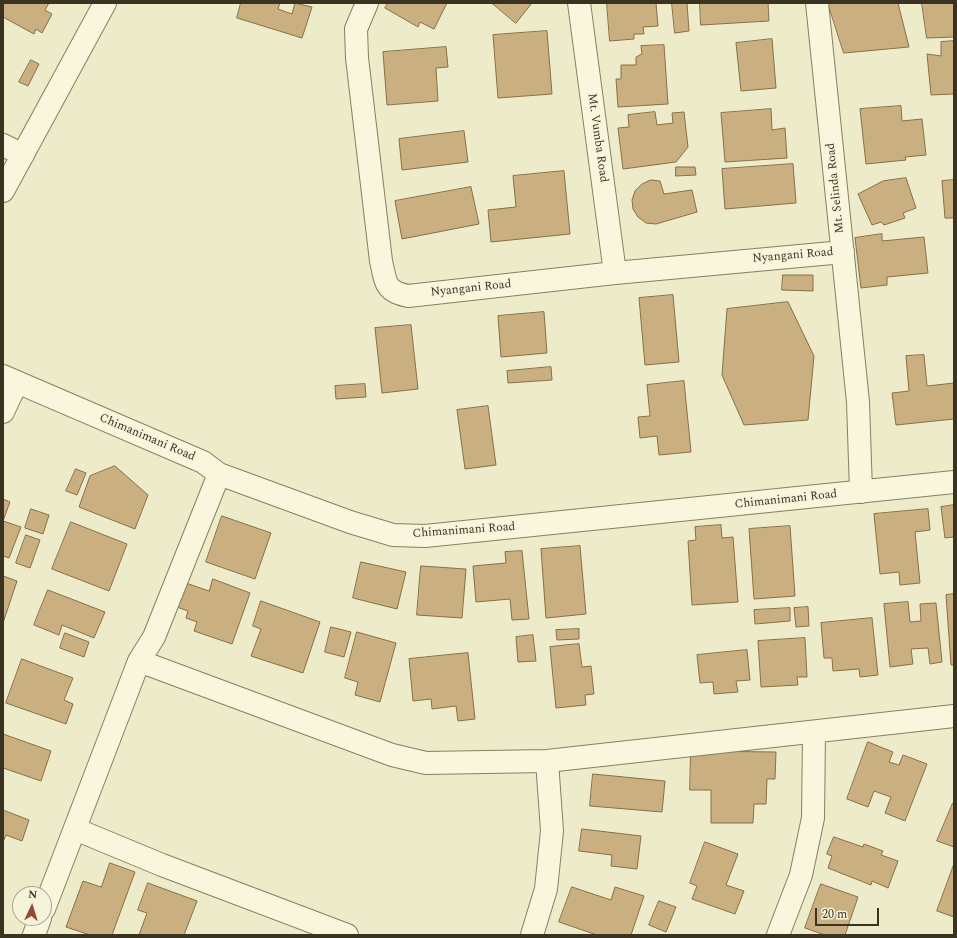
<!DOCTYPE html>
<style>
body{margin:0}
#map{position:relative;width:957px;height:938px;overflow:hidden;background:#edebc9;font-family:Spectral,serif}
canvas{display:block}
.frame{position:absolute;inset:0;border:4px solid #3a3321;pointer-events:none}
.north{position:absolute;left:12px;top:886px;width:40px;height:40px;box-sizing:border-box;background:#f5f3d9;border:1px solid #aaa68f;border-radius:50%;rotate:4deg;font-size:11px;font-weight:700;line-height:16px;text-align:center;color:#3a3321}
.north::after{content:'';display:block;margin:auto;width:14px;height:18px;background:#964831;clip-path:polygon(50% 0,100% 100%,50% 72%,0 100%)}
.scale{position:absolute;left:815px;top:908px;width:64px;height:18px;box-sizing:border-box;border:2px solid #3a3321;border-top:0;padding-left:5px;font-size:12px;line-height:14px;white-space:nowrap;color:#3a3321;-webkit-text-stroke:3px #f5f3d9;paint-order:stroke}
</style>
<div id="map">
<canvas width="957" height="938"></canvas>
<div class="frame"></div>
<div class="north">N</div>
<div class="scale">20 m</div>
</div>
<script>
const g = document.querySelector('canvas').getContext('2d');
g.lineJoin = 'round';
function fill(path, color) {
  g.fillStyle = color;
  g.fill(path, 'evenodd');
}
function trace(path, color, width, dash) {
  g.strokeStyle = color;
  g.lineWidth = width;
  g.lineCap = dash ? 'butt' : 'round';
  g.setLineDash(dash || []);
  g.stroke(path);
}
function label(font, color, halo, rows, align = 'center') {
  g.font = font + ' Spectral,serif';
  g.lineWidth = 3;
  g.setLineDash([]);
  g.textBaseline = 'middle';
  g.strokeStyle = halo;
  g.fillStyle = color;
  for (const [text, x, y, turn = 0] of rows) {
    g.save();
    g.translate(x, y);
    g.rotate((+turn || 0) * Math.PI / 180);
    g.textAlign = isNaN(turn) ? turn : align;
    if (halo) g.strokeText(text, 0, 0);
    g.fillText(text, 0, 0);
    g.restore();
  }
}
const building = new Path2D(`
 M3,3H49L45,10L52,14L42,33L36,29L34,34L3,17Z
 M241,3H280L278,9L292,14L295,3L312,7L302,38L237,18Z
 M388,3H447L434,29L420,22L418,27L385,8Z
 M492,3H532L516,23Z
 M607,3H656L658,26L643,27L644,34H634V39L610,41Z
 M672,3H687L689,31L675,33Z
 M700,3H768L769,21L701,25Z
 M828,3H898L909,47L844,53Z
 M922,3H954V37L927,38Z
 M547,31L552,94L498,98L493,35Z
 M772,39L776,88L741,91L736,43Z
 M954,41V94L931,95L927,54L941,56V42Z
 M664,45L668,104L618,107L616,79H621V65H636V57L642,54L641,46Z
 M446,47L448,67L436,68L438,101L387,105L383,52Z
 M31,60L39,64L28,86L19,82Z
 M901,106L902,121L922,119L926,155L905,157L906,160L866,164L860,109Z
 M771,109L772,130L785,128L787,158L725,162L721,113Z
 M655,112L657,125L673,123L672,113L684,112L688,147L676,162L623,169L618,128L629,127L628,115Z
 M464,131L468,162L402,170L399,139Z
 M793,164L796,203L725,209L722,169Z
 M676,167H695L696,175L676,176Z
 M564,171L570,234L491,242L488,210L516,207L513,176Z
 M906,178L916,208L903,213L905,218L884,225L881,222L872,225L858,194L883,181Z
 M651,180L660,181L664,194L692,190L697,212L656,224L646,223L638,217L633,209L632,200L635,191L642,184Z
 M954,180V218H945L942,181Z
 M471,187L479,224L402,239L395,201Z
 M882,234V241L924,237L928,273L887,277V285L861,288L855,238Z
 M783,275H813V291L782,290Z
 M673,295L679,362L645,365L639,298Z
 M788,302L814,356L808,420L744,425L722,375L727,309Z
 M544,312L547,353L501,357L498,316Z
 M411,325L418,389L382,393L375,328Z
 M924,355L927,386L954,383V419L896,425L892,393L909,391L906,356Z
 M551,367L552,380L508,383L507,371Z
 M684,381L691,452L659,455L657,436L640,438L638,417L650,416L647,385Z
 M365,384L366,397L336,399L335,386Z
 M488,406L496,465L465,469L457,410Z
 M115,466L148,495L135,529L79,507L90,476Z
 M76,469L86,473L77,495L66,491Z
 M3,499L10,502L3,521L21,527L9,558L3,556Z
 M954,505V537L945,538L941,507Z
 M31,509L49,515L43,534L25,528Z
 M928,509L930,530L915,532L920,583L900,585L899,572L880,574L874,514Z
 M222,516L271,533L255,579L206,562Z
 M71,522L127,544L109,591L52,569Z
 M721,525L722,538L733,537L738,602L692,605L688,541L696,540L695,527Z
 M790,526L795,596L754,599L749,529Z
 M26,535L40,540L30,568L16,563Z
 M580,546L586,614L546,618L541,549Z
 M522,551L529,619L512,620L510,599L476,602L473,566L506,563L505,552Z
 M361,562L406,572L397,609L353,598Z
 M421,566L466,569L462,618L417,615Z
 M3,576L17,581L3,623Z
 M213,579L250,593L232,644L194,631L197,622L186,618L188,611L174,606L183,582L209,591Z
 M48,590L105,612L94,638L62,625L59,635L34,625Z
 M954,594V665H951L946,595Z
 M261,601L320,622L303,673L251,656L261,629L253,626Z
 M908,602L910,622L921,621L920,604L936,603L942,662L930,664L928,648L911,649L913,664L890,667L884,604Z
 M808,607L809,626L796,627L794,608Z
 M790,608V621L755,624L754,610Z
 M872,618L878,675L860,677L859,669L833,671L832,658H824L821,623Z
 M331,627L351,632L344,657L325,652Z
 M579,629V639L557,640L556,630Z
 M357,632L396,643L380,702L355,695L358,682L345,678Z
 M65,633L89,642L84,657L60,648Z
 M533,635L536,661L518,662L516,637Z
 M805,638L807,677H797L798,685L761,687L758,641Z
 M579,644L582,667L591,666L594,694L585,695L586,705L556,708L550,647Z
 M747,650L750,680L736,681L738,692L714,694L713,682L700,683L697,655Z
 M468,653L475,719L458,721L456,706L432,709L431,699L413,701L409,659Z
 M22,659L73,678L64,700L73,704L66,724L6,703Z
 M3,734L51,751L41,781L3,768Z
 M868,742L893,752L889,762L899,765L903,755L927,764L905,821L885,813L891,797L874,791L868,807L847,799Z
 M691,751L776,752L775,779H767L766,804H754L753,823H711V790H690Z
 M593,774L665,781L662,812L590,806Z
 M953,803H954V847L937,841Z
 M3,810L29,820L22,841L6,835L3,842Z
 M582,829L641,836L637,869L611,866L612,855L579,851Z
 M834,837L863,847L864,844L883,851L881,855L898,861L888,888L872,881L871,885L828,868L832,856L827,854Z
 M705,842L738,854L726,885L744,891L735,914L692,899L697,886L690,883Z
 M110,863L135,872L112,935H90L66,927L83,881L101,887Z
 M954,864V917L937,911Z
 M148,883L197,901L184,935H139L147,913L138,910Z
 M821,884L858,897L845,935H825L805,928Z
 M572,887L611,900L615,887L644,896L631,935H597L559,922Z
 M659,901L676,907L666,932L649,925Z`);
fill(building, '#cab081');
trace(building, '#886f45', 1);
const minor = new Path2D(`
 M367,3L356,29L357,58L381,261C386,282 384,291 408,296L615,273L843,252
 M579,3L615,273
 M817,3L858,402L861,492
 M3,145L23,155
 M3,191L105,3
 M3,376L203,462L219,474L350,522L393,535L425,536L954,482
 M3,412L17,382
 M139,661L392,755L426,763L547,761L954,716
 M75,829L162,865L347,935
 M44,909L139,661L154,637L219,474
 M34,935L40,918
 M532,935L546,889L552,831L547,761
 M778,935L801,875L813,818L814,732`);
trace(minor, '#897f5e', 24);
trace(minor, '#f8f6dd', 22);
label('12px', '#3a3321', '#f5f3d9', [
 ["Mt. Vumba Road",597,138,82],
 ["Mt. Selinda Road",836,188,-96],
 ["Nyangani Road",793,256,-5],
 ["Nyangani Road",471,289,-6],
 ["Chimanimani Road",147,438,23],
 ["Chimanimani Road",786,500,-6],
 ["Chimanimani Road",464,531,-4]
]);
</script>
